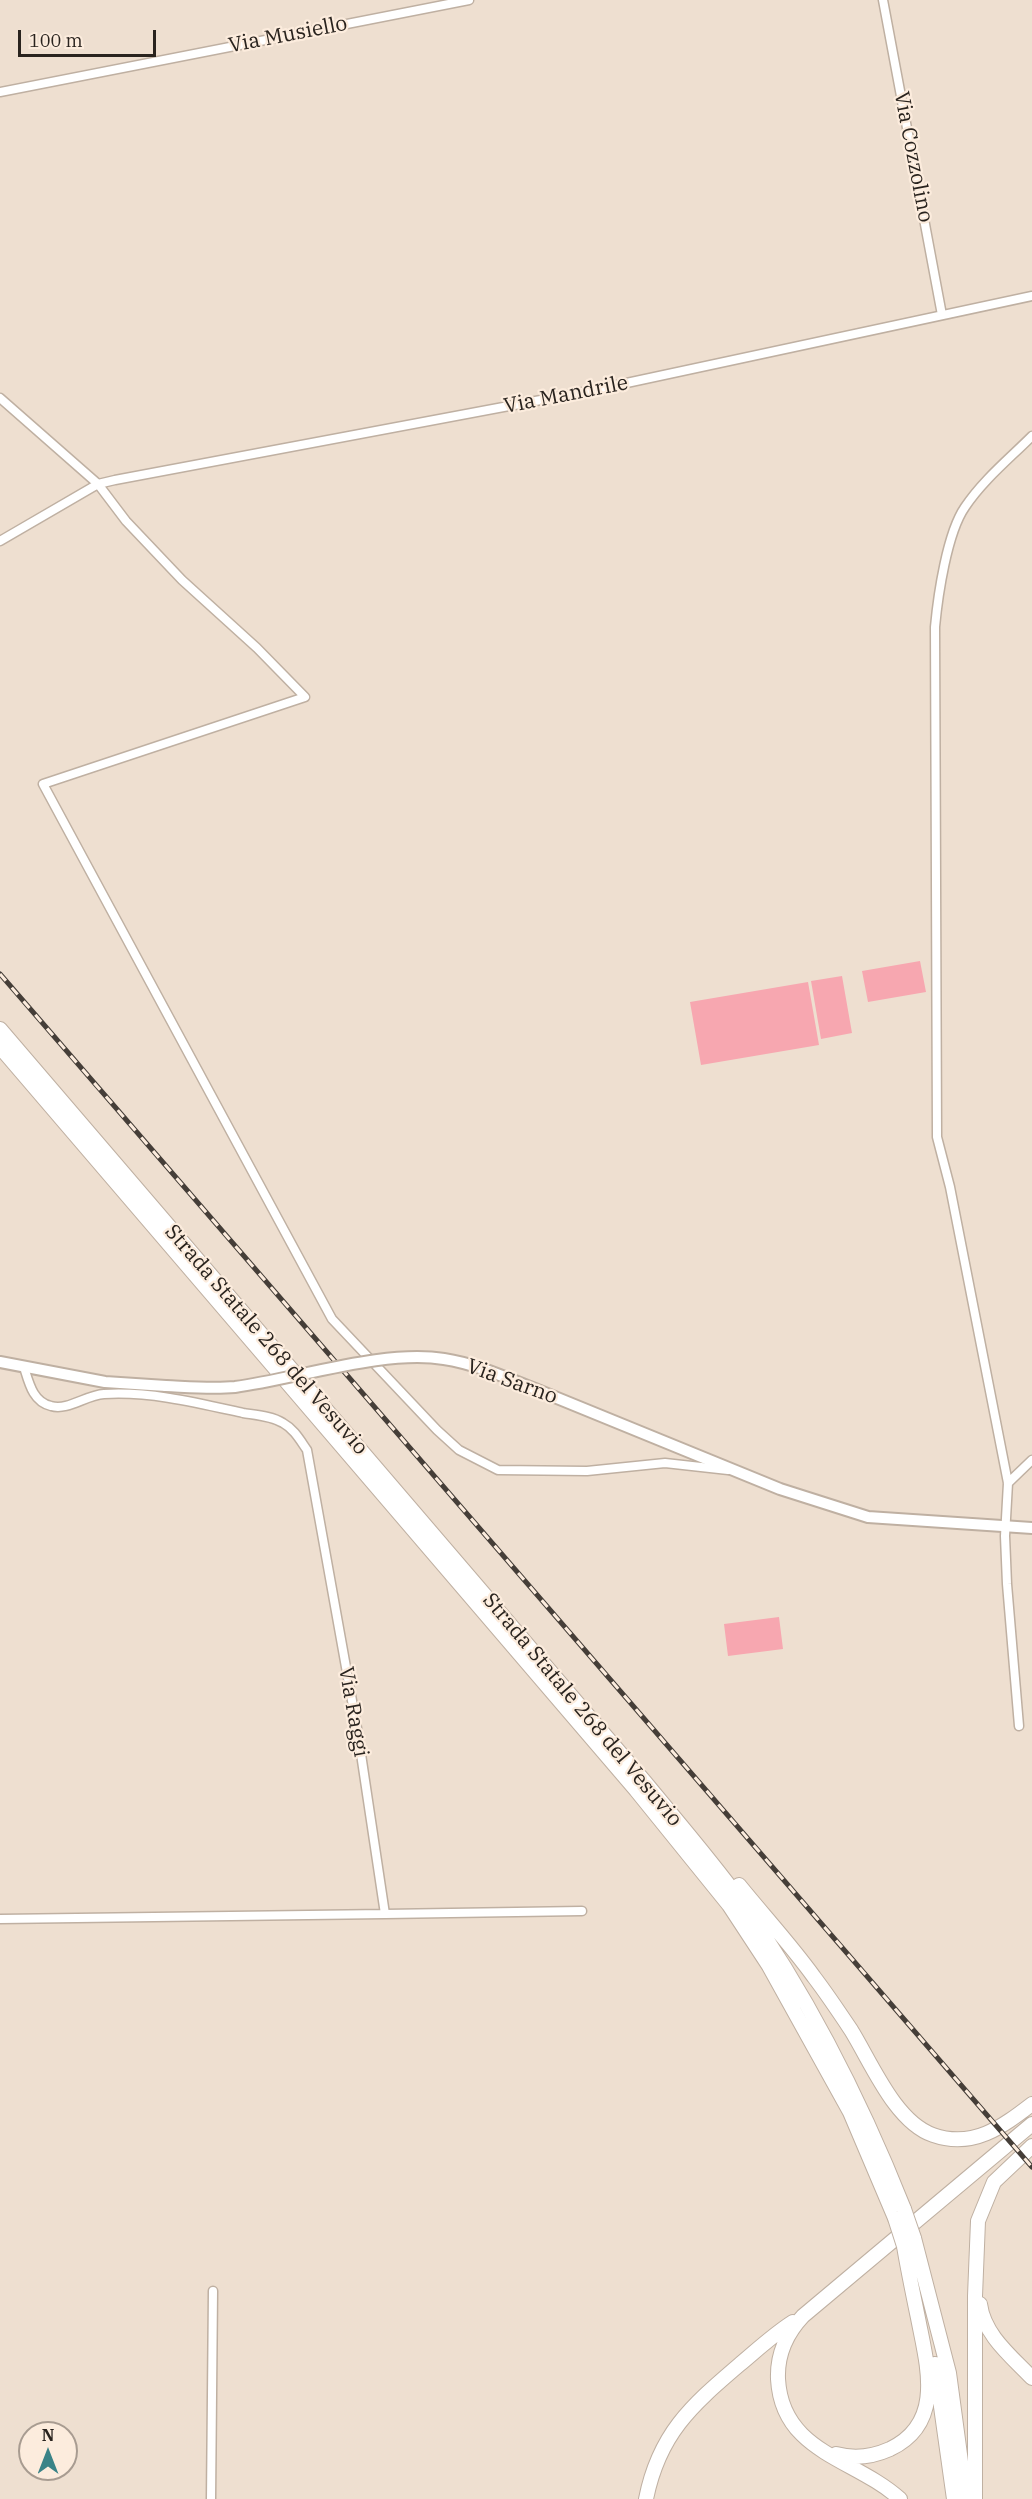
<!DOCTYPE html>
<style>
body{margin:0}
#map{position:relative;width:1032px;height:2499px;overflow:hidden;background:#eedfd0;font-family:"IBM Plex Serif",serif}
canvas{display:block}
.north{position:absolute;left:18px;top:2421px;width:60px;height:60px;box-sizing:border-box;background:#fcecdd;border:2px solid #a89c91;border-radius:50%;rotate:0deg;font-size:16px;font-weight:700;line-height:24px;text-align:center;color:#29231e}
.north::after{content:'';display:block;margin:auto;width:21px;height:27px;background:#3a8387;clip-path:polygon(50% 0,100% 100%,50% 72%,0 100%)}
.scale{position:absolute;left:18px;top:30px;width:138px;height:27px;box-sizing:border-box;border:3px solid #29231e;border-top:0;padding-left:8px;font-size:18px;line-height:21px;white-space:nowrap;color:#29231e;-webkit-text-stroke:4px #fcecdd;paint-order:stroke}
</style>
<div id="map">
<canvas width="1032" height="2499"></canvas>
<div class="north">N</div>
<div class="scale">100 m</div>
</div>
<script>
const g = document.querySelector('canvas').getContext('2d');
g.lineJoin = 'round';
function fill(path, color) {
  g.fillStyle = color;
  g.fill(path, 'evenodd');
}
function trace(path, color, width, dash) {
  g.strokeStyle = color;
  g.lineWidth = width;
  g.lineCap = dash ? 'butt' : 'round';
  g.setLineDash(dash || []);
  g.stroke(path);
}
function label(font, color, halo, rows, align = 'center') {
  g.font = font + ' "IBM Plex Serif",serif';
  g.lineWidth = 4.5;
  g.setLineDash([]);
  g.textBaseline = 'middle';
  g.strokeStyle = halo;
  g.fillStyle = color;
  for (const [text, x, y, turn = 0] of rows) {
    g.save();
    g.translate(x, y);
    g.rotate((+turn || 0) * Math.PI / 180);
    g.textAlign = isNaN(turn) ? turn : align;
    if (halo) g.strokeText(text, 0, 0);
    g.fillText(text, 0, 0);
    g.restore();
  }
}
fill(new Path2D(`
 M920,961L926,992L868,1002L862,971Z
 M842,976L852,1033L821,1039L811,981Z
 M808,982L819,1045L701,1065L690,1002Z
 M779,1617L783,1649L728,1656L724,1624Z`), '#f7a7b0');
const minor = new Path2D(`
 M883,0L942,315
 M0,92L469,0
 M0,398L98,484L126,521L182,580L257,648L305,697L43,784L332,1319L437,1430L459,1450L498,1470L587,1471L665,1463L728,1470
 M0,541L98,484L115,480L594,390L1032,296
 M1008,1483L1032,1460
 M1019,1726L1007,1584L1005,1536L1008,1483L950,1187L937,1137L935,627C938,595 947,533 965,507C983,480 1009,459 1032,436
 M385,1914L582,1911
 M0,1919L385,1914L358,1734L307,1450C300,1440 294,1429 283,1423C272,1416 256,1415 243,1413C198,1403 150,1391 104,1394C86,1395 68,1411 51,1406C33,1402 29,1383 24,1367
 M211,2499L213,2291`);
const tertiary = new Path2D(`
 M0,1362L105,1382L166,1386
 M540,1391L780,1489L868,1517L1032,1528`);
const trunk = new Path2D(`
 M0,1029L645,1782C677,1821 710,1859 740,1900C807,1994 861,2101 904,2209
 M0,1047L636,1790L729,1905L769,1966L850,2112L895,2218
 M739,1885C764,1916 791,1945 814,1977C827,1994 839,2012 851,2030C871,2062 895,2122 933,2135C973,2149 1002,2127 1032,2104
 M914,2238L949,2373L966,2499
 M980,2304C984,2335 1011,2356 1032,2378
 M935,2364L954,2499
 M836,2454C854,2459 872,2457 890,2449C945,2423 927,2365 918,2318C913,2294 908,2270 904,2246
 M646,2499C659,2434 691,2406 739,2365C757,2350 774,2334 793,2322
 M900,2499C855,2458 782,2453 778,2379C777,2354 787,2333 803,2316L1032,2124
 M975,2499V2296L978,2221L994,2182L1032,2146`);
trace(minor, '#bfb0a2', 11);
trace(tertiary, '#bfb0a2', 14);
trace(trunk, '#bfb0a2', 16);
trace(minor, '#fff', 8);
trace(tertiary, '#fff', 10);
trace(trunk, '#fff', 14);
const rail = new Path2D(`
 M0,974L1032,2167`);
trace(rail, '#453e38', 5);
trace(rail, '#fcecdd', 3, [9]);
const tertiaryBridge = new Path2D(`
 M166,1386C189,1387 212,1389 235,1387C296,1379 384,1349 444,1359C477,1364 509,1379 540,1391`);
const trunkBridge = new Path2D(`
 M904,2209L914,2238
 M895,2218L904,2246`);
trace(tertiaryBridge, '#bfb0a2', 14, []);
trace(trunkBridge, '#bfb0a2', 16, []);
trace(tertiaryBridge, '#fff', 10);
trace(trunkBridge, '#fff', 14);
label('21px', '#29231e', '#fcecdd', [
 ["Via Musiello",288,35,-11],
 ["Via Cozzolino",913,157,79],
 ["Via Mandrile",566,395,-11],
 ["Strada Statale 268 del Vesuvio",266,1340,49],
 ["Via Sarno",512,1382,20],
 ["Strada Statale 268 del Vesuvio",582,1710,50],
 ["Via Raggi",353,1712,80]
]);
</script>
